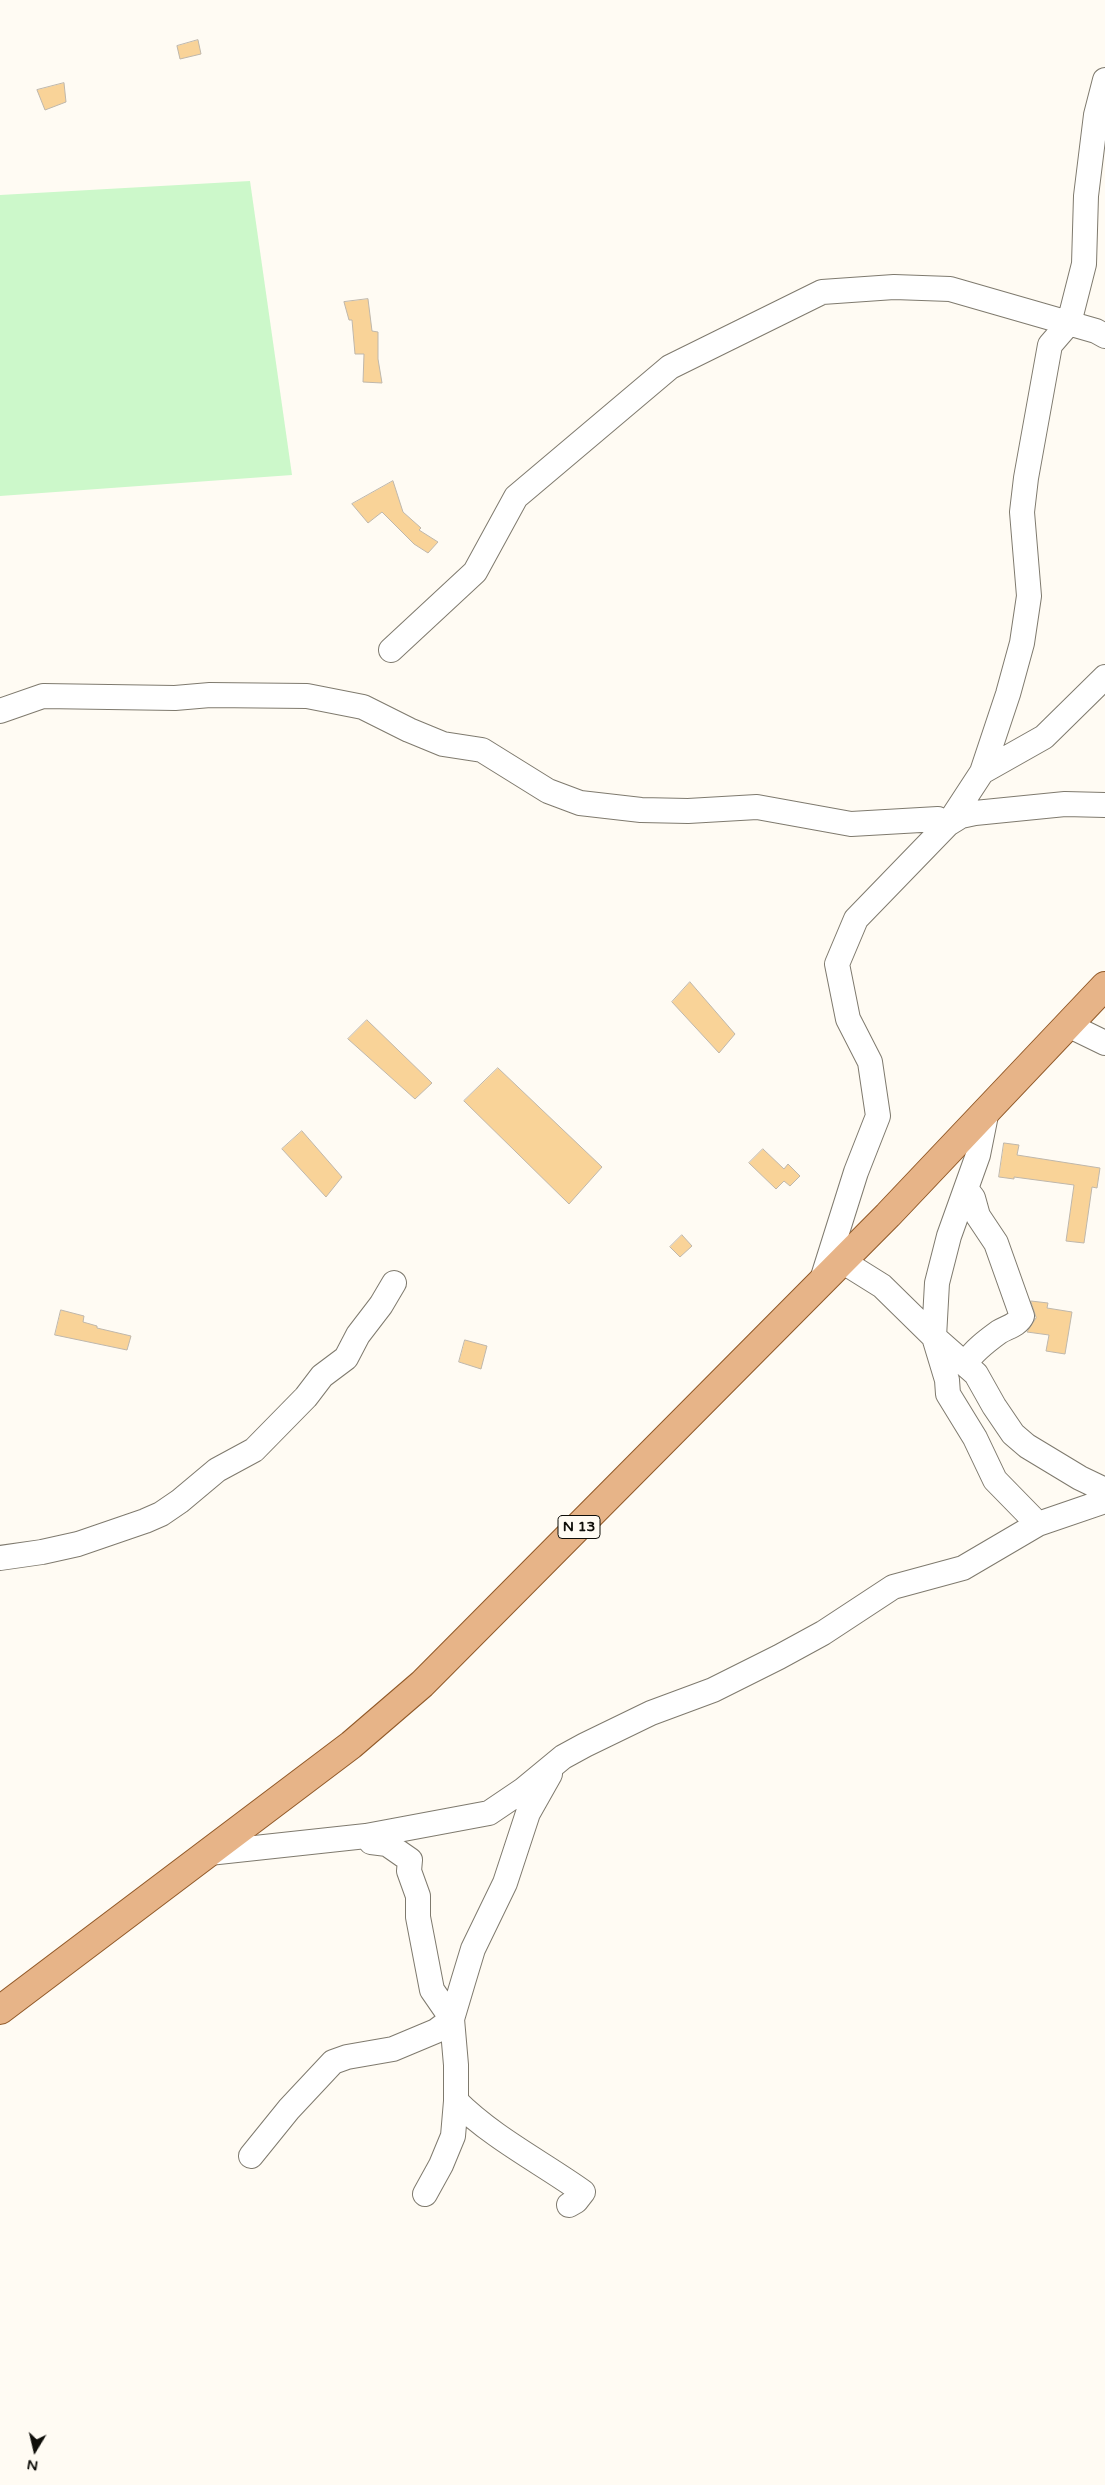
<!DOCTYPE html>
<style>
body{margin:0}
#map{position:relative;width:1105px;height:2485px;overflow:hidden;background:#fffbf3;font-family:"Varela Round",sans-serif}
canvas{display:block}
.north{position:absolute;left:10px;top:2425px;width:50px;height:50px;-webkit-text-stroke:4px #fffbf3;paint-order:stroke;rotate:189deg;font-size:14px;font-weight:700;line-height:20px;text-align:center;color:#0f0e09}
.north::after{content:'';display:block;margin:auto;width:18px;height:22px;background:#0f0e09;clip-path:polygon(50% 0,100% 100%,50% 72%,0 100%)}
</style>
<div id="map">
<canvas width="1105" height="2485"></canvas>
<div class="north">N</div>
</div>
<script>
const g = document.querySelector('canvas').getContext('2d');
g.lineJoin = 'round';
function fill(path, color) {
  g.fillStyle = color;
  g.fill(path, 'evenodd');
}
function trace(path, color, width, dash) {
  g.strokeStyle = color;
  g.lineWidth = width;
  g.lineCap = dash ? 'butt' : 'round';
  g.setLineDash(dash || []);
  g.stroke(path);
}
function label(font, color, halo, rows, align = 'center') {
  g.font = font + ' "Varela Round",sans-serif';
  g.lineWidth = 4.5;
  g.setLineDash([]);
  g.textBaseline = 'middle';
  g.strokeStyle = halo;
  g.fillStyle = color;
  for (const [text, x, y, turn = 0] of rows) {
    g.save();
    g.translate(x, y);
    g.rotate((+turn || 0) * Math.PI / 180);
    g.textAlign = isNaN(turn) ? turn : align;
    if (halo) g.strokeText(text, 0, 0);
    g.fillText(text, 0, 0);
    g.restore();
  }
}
fill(new Path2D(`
 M250,181L292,475L0,496V195Z`), '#ccf8ca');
const building = new Path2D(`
 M198,40L201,54L180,59L177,46Z
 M64,83L66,102L45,110L37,90Z
 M368,299L372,331L378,332V359L382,383L363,382L364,354H355L352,320H349L344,302Z
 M393,481L403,512L421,528L419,530L438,542L428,553L414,544L382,512L368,523L352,504Z
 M690,982L735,1034L719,1053L672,1002Z
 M367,1020L432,1083L415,1099L348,1039Z
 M498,1068L602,1167L569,1204L464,1101Z
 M302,1131L342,1177L326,1197L282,1149Z
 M1004,1143L1019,1145L1017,1155L1100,1168L1097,1188L1092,1187L1084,1243L1066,1241L1074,1185L1014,1177V1179L999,1177Z
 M763,1149L784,1169L788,1164L800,1176L790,1186L784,1181L776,1189L749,1163Z
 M682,1235L692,1246L680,1257L670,1247Z
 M1031,1301L1048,1303L1047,1308L1072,1312L1065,1354L1046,1351L1049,1335L1027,1332L1036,1318Z
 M61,1310L84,1316L83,1322L97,1326V1328L131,1336L127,1350L55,1335Z
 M465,1340L487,1346L481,1369L459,1362Z`);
fill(building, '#f9d398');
trace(building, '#bfb7ab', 1);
const minor = new Path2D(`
 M391,650L475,572L516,497L670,367L822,292L894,287L950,289L1096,331L1105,336
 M0,711L43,696L175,698L210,695L307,696L363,707L409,730L443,744L482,750L548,791L580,803L641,810L688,811L757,807L851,824L938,819L948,824L961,816L975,813L1065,804L1105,805
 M982,772L1008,694L1022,643L1029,596L1022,512L1026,478L1050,345L1069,323L1084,264L1086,196L1096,115L1105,80
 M1068,1025L1105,1043
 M987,1110L978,1155L949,1236L937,1283L934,1337L976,1374L994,1406L1013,1434L1027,1446L1080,1478L1105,1490
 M844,1260L850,1266L882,1286L934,1337L947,1380L948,1394L975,1438L995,1480L1038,1524
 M821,1283L856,1172L878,1116L870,1062L848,1019L837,964L856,919L948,824L982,772L1044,737L1105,677
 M966,1363C973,1351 988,1340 999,1332C1007,1327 1018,1325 1022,1316L996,1243L978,1216L973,1198L967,1190
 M0,1558L42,1552L78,1544L145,1521L161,1514L180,1501L217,1470L254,1450L306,1397L322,1376L346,1358L358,1335L381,1305L394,1283
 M209,1853L366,1836L489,1813L523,1790L563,1757L585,1745L651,1713L713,1690L779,1657L823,1633L893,1587L963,1568L1038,1524L1105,1501
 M456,2101C493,2138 541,2162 583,2192L576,2201L569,2205
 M251,2156L289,2109L333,2062L347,2057L393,2049L436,2031L452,2019L432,1990L418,1917V1896L409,1871L410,1860L387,1844L371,1842L366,1836
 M425,2194L441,2165L453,2136L456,2101V2065L452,2019L463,1982L473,1949L505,1883L528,1813L550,1774`);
const major = new Path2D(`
 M0,2010L351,1745L422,1684L888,1215L1105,986`);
trace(minor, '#7f7a6e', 26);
trace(major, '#915928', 30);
trace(minor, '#fff', 24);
trace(major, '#e7b488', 28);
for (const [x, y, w] of [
 [579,1527,42]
]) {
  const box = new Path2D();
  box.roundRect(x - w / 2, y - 11.5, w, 23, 4);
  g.fillStyle = '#fffbf3';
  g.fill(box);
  trace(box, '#0f0e09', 1);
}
label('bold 14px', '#0f0e09', null, [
 ["N 13",579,1527]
]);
</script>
